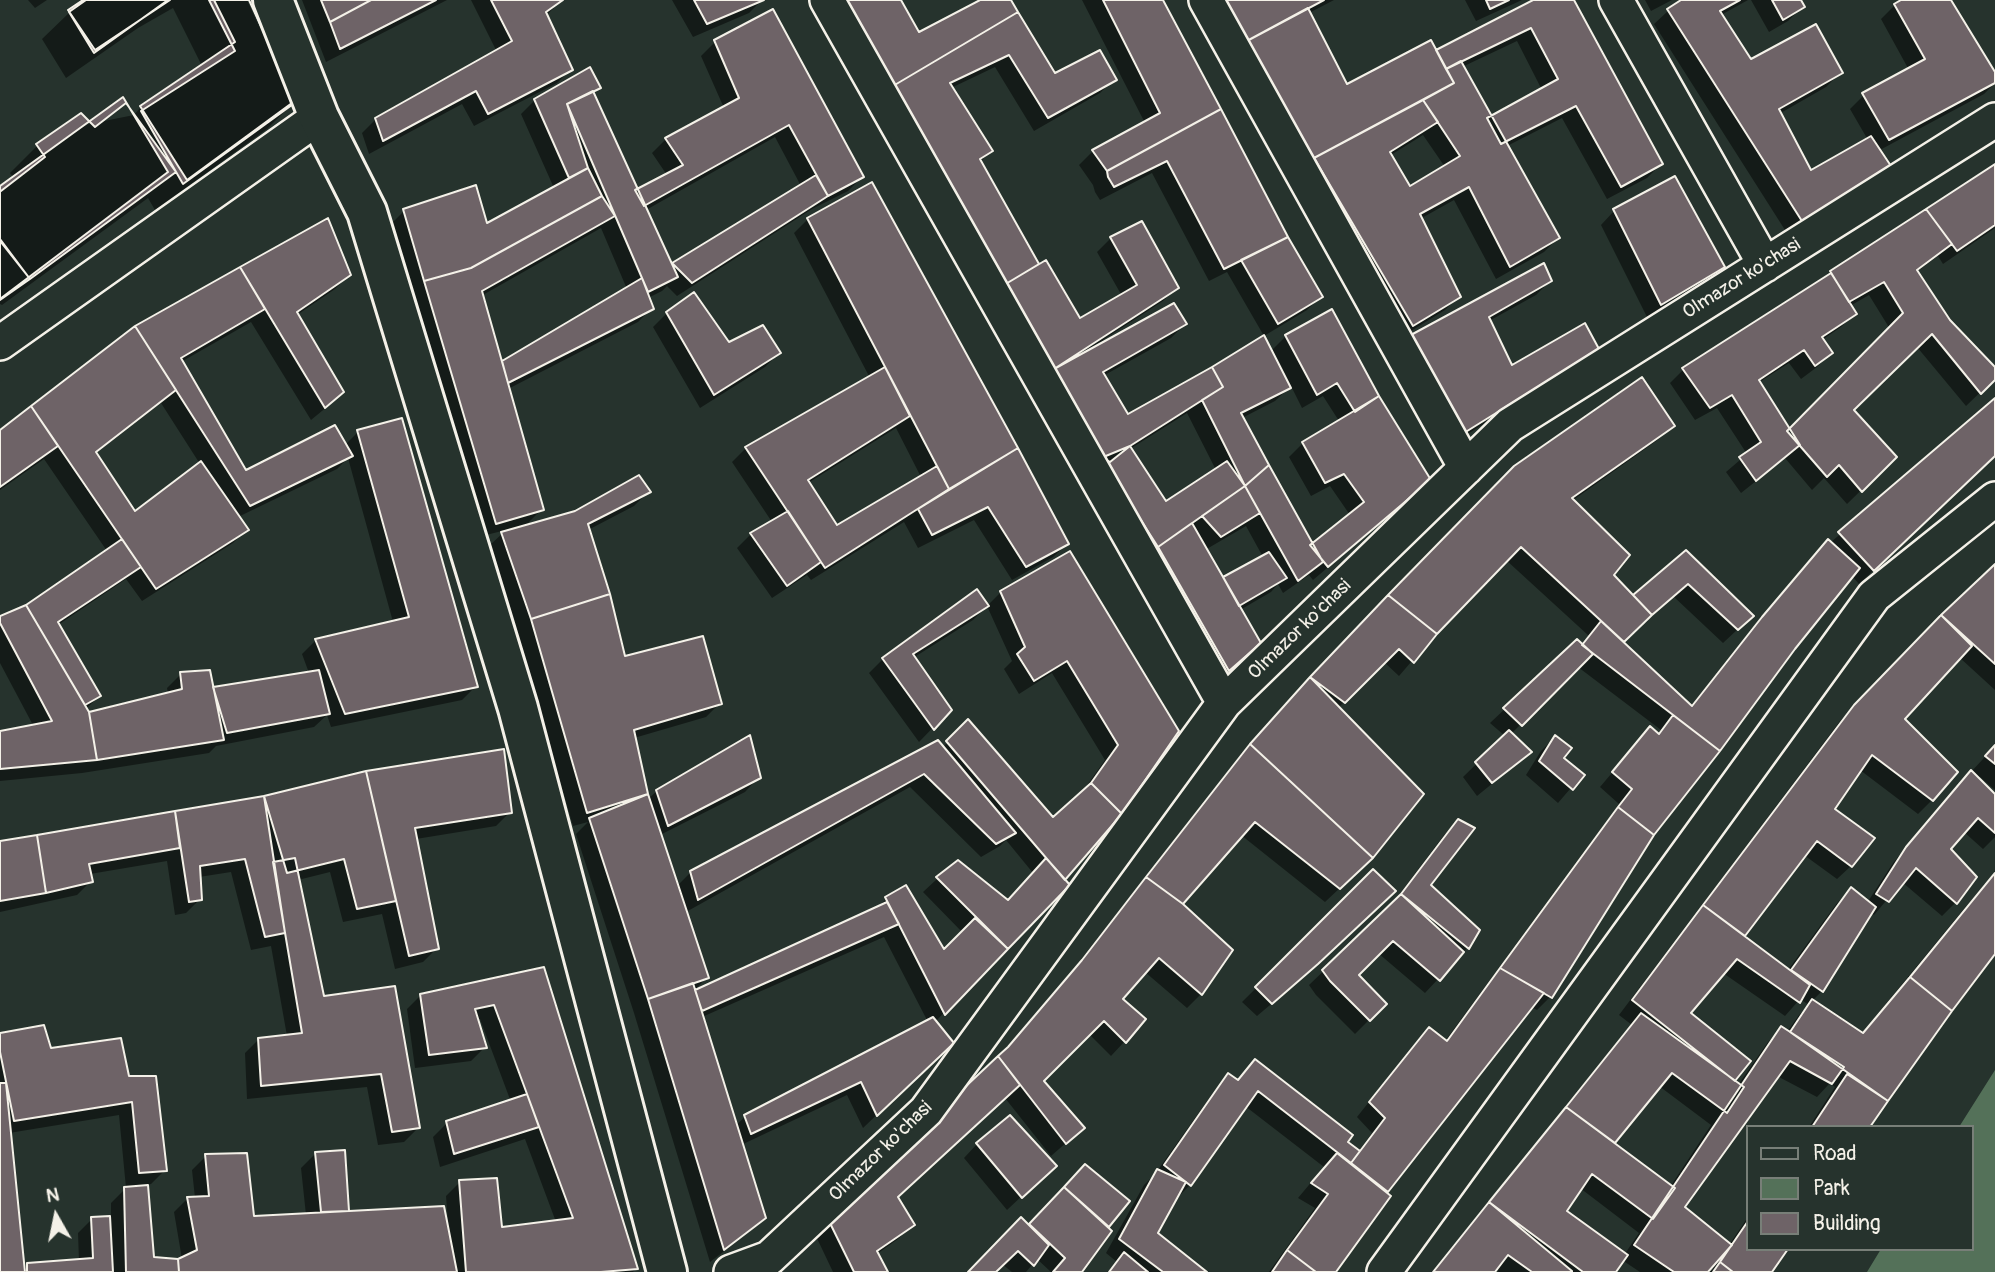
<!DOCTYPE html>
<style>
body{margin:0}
#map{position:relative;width:1995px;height:1272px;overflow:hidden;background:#26332d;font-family:Pangolin,sans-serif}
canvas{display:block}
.legend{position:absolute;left:1746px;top:1125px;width:228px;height:126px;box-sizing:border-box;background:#26332d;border:2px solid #787f78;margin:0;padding:9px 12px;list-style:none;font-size:21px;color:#f4f1e8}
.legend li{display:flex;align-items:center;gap:14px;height:35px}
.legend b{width:35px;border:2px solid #787f78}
.north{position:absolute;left:21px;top:1181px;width:70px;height:70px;-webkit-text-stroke:5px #26332d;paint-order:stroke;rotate:351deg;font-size:19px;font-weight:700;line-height:28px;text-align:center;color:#f4f1e8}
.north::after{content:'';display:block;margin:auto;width:24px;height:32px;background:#f4f1e8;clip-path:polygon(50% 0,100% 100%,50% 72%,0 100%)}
</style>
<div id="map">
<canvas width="1995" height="1272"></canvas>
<ul class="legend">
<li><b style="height:9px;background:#26332d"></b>Road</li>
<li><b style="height:19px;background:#547159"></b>Park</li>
<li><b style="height:19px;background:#6e6367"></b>Building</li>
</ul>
<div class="north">N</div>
</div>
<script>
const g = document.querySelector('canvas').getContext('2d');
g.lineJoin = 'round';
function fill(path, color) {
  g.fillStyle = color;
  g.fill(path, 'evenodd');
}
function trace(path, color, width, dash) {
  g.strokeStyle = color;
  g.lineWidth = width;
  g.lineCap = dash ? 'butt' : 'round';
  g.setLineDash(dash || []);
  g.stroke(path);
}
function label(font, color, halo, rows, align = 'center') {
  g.font = font + ' Pangolin,sans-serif';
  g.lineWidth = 5;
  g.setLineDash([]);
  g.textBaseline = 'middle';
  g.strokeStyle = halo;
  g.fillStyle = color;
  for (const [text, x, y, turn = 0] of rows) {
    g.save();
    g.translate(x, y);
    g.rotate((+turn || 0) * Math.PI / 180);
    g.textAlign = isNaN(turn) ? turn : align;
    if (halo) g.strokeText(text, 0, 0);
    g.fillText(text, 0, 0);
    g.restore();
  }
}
fill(new Path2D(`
 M1995,1070V1272H1867L1881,1249H1972V1127H1959Z`), '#547159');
fill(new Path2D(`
 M28,0H47L35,8Z
 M86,0H247L294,102L267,129L155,210L148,198L2,305L0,304V188L14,178L10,173L37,146L89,124L134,115L141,107L202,66L173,8L138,28L66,78L42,39L70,12Z
 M302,0H447L326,62Z
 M471,0H561L547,15L571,69L557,83L474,126L462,104L369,154L362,133L376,119L497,52Z
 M672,0H762L749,13L693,37Z
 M900,0L919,35L984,0H1009L1054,75L1114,79L1100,93L1034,131L995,67L951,88L990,151L980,162L1038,266L1079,321L1122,296L1097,252L1111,238L1177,287L1163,301L1103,340L1105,342L1185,324L1171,338L1103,376L1128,416L1271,351L1286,336L1377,397L1428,480L1414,494L1313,580L1309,575L1283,593L1278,584L1271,592L1240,610L1259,643L1214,683L1040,383ZM1291,386L1302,408L1323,396L1339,421L1303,443L1289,457L1311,496L1330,486L1350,515L1312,545L1242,418L1275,401ZM1187,413L1216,470L1165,503L1130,449ZM1246,526L1263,557L1222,579L1205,550Z
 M1082,0H1161L1287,238L1321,296L1307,310L1264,336L1227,272L1209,281L1152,173L1100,200L1095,192L1093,185L1079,165L1093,151L1145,123Z
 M1201,0H1334L1309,13L1346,87L1435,52L1537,0H1572L1661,164L1647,178L1607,199L1562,118L1507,146L1558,238L1544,252L1496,279L1454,200L1420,219L1459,296L1445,310L1398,339ZM1517,41L1542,90L1491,118L1462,67ZM1423,135L1445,167L1409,188L1391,155Z
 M1465,0H1522L1476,21Z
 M1645,0H1672L1651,11Z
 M1684,0H1748L1721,15L1751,61L1840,73L1826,87L1779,114L1811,172L1868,140L1850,109L1864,95L1909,70L1881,19L1895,5L1905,0H1949L1995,76V83L1984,94L1878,151L1792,241L1654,24L1668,11Z
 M1751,0H1799L1802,7L1788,21L1769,32Z
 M715,42L862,177L848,191L812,209L677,296L667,286L662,291L648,298L652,308L638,322L508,389L542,509L524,527L648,492L634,506L588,530L623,658L720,703L706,717L634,738L648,799L657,791L759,777L745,792L660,835L677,886L691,872L942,748L968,722L1053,820L1080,795L1105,760L1052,673L1019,694L1004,669L1012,661L987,606L1001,592L1177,731L1063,880L1067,885L935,1022L938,1056L863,1128L847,1095L741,1145L764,1218L749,1232L710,1262L634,1013L576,834L588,822L573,826L517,634L488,547L506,530L482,536L390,225L404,211L486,225L554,188L521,114L535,100L599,88L592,94L637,191L667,175L652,153L666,139L724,108L701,56ZM775,137L801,186L671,265L646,210ZM601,228L627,289L501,364L481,296ZM910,787L981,857L1000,846L1006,840L1033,873L1007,902L958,862L937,879L923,892L963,933L943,952L886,899L877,908L691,994L707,977L686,912ZM884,937L928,1022L745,1117L735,1126L702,1017Z
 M1995,167V228L1943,264L1938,256L1916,272L1949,321L1995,369V378L1966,406L1917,347L1852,410L1895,457L1847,504L1824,478L1812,490L1785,458L1741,493L1726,472L1747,454L1717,408L1695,420L1670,383L1684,369ZM1869,295L1890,329L1789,432L1758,383L1789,363L1801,379L1817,367L1831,353L1822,340L1841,327L1855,313L1850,306Z
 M872,185L1067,544L1053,557L1012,580L974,520L918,548L904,522L811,580L807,575L772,598L737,548L751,534L772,522L732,462L746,448L870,378L794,233L808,219ZM896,428L921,477L836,527L808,483Z
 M1614,211L1723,267L1709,281L1647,317L1601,225Z
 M327,220L349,275L335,289L297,315L342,392L328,406L311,420L251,322L181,362L245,473L345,445L358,432L476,686L462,700L331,727L327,715L314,727L216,746L209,753L82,773L0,781V733L34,727L0,663V618L26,606L107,551L44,459L0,490V433L136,327ZM161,403L200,464L134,514L95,454ZM348,458L393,622L316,640L302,654L309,673L212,689L181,674L167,688L168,694L88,714L85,710L99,696L58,625L126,579L142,601L233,543L247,529L238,517L337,469Z
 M1550,281L1536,295L1489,321L1511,368L1597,349L1583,362L1450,445L1396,351Z
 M667,313L728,344L779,353L765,367L700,408L653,327Z
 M1995,399V455L1859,584L1852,576L1793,648L1719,749L1653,834L1551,996L1537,1010L1531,1007L1385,1193L1334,1272H1269L1315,1208L1298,1198L1324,1167L1245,1106L1190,1185L1176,1199L1156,1233L1204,1272H1108L1117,1262L1106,1253L1144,1185L1155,1174L1215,1090L1228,1076L1237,1081L1255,1062L1358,1152L1372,1133L1357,1117L1415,1044L1429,1030L1445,1041L1619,804L1600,787L1650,728L1657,735L1661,730L1578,667L1511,734L1529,752L1515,765L1477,796L1463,777L1505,736L1490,723L1577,641L1581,645L1589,636L1506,560L1436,633L1399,676L1384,662L1338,708L1357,872L1325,902L1241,835L1181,904L1231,950L1201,994L1187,1008L1145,972L1120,1000L1143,1019L1124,1042L1111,1056L1089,1034L1042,1081L1083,1128L1051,1156L1005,1098L896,1197L912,1225L898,1239L877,1254L886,1272H833L814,1232L998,1058L1068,976L1237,760L1296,693L1515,467L1673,425L1659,439L1572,501L1612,575L1633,597L1686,552L1738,629L1723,643L1673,596L1621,642L1690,707L1749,633L1814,555L1828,541L1830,543Z
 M1995,567V690L1959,657L1902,719L1932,800L1918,814L1860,770L1832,810L1851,866L1837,879L1804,855L1743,936L1788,970L1837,903L1851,889L1867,903L1893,863L1958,786L1995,746V790L1980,777L1978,779L1995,797V837L1983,849L1964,832L1949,849L1975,877L1955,903L1942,916L1902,882L1874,915L1871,913L1822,991L1812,1001L1861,1034L1967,905L1995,873V951L1951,1010L1868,1127H1809L1835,1087L1830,1083L1817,1097L1777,1076L1682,1208L1729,1245L1748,1217V1249L1770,1272H1710L1713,1269L1711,1267L1706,1272H1640L1622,1260L1614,1272H1499L1495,1269L1493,1272H1432L1632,1025L1619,1015L1840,721L1942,616ZM1723,973L1785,1016L1800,999L1809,1005L1799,1015L1787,1032L1782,1028L1768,1042L1738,1085L1732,1081L1689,1013ZM1659,1086L1711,1125L1670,1187L1612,1144ZM1580,1188L1639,1233L1624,1255L1565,1211Z
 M987,606L973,620L913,658L950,710L919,742L869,673L883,659Z
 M1555,737L1562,759L1582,775L1558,803L1526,775L1541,751Z
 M367,773L510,812L496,826L416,839L437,948L423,962L395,969L382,914L343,922L330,872L298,880L323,998L394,988L418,1128L404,1142L378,1145L367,1087L247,1099L245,1053L259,1039L287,1036L271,946L251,950L231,872L199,877L200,899L186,913L175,915L167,861L90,874L91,881L77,895L0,912V843L265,797Z
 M1458,821L1428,885L1468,947L1425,993L1378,953L1356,975L1385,1004L1355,1034L1316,995L1309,985L1389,908L1444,835Z
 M1373,872L1379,904L1302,978L1257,1016L1242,1002Z
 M543,969L636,1268L633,1272H0V1035L128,1078L165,1170L151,1184L146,1185L153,1259L178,1261L182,1259L174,1212L188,1198H195L192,1170L206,1156L252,1218L306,1215L301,1168L315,1154L343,1152L347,1213L448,1222L446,1196L460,1182L501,1229L556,1222L525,1139L440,1167L433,1137L447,1123L511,1102L480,1019H476L485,1047L471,1061L415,1068L407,1009L421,995ZM119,1115L126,1188L111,1203V1217L92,1219L78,1233L79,1261L27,1265L23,1270L9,1133Z
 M977,1144L1040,1179L1007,1210L964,1158Z
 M1085,1167L1127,1201L1106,1228L1080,1272H1051L1037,1259L1026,1272H1012L1002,1264L994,1272H970L1028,1226Z`), '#0007');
const building = new Path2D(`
 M83,0H170L95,50L68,10Z
 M86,0H168L94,53L69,12Z
 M209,0H249L296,102L183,184L141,111L235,51Z
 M214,0H249L296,100L187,180L140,106L235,42Z
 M321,0H371L330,22Z
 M371,0H436L340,49L330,22Z
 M491,0H563L546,12L573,70L488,114L476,91L383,141L375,118L512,41Z
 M694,0H764L707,24Z
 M846,0H901L919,32L980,0H1011L1018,12L893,86Z
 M1103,0H1163L1221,109L1107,171L1092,150L1160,113Z
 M1222,0H1324L1245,42Z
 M1486,0H1509L1490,9Z
 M1533,0H1574L1663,164L1621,187L1576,106L1501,144L1487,118L1558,79L1531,28L1446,69L1436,50Z
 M1681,0H1740L1720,11L1751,59L1816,24L1843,73L1779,109L1811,170L1871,136L1893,169L1807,229L1667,9Z
 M1772,0H1801L1805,7L1783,20Z
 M1901,0H1951L1995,72V83L1889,140L1862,93L1925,59L1894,4Z
 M1308,8L1347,84L1431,40L1454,83L1314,158L1245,42Z
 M773,9L864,177L828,196L789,125L644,206L635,190L683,165L665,138L739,98L714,40Z
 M1018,12L1055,73L1100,50L1117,80L1048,118L1009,55L950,83L993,151L980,159L1039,264L1004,285L893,86Z
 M1461,61L1560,238L1510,267L1469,187L1420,214L1461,297L1413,326L1314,158L1423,100L1438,122L1390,152L1410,186L1460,156L1423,100L1454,83L1446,69Z
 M590,67L601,88L567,104L588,168L569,178L534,99Z
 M593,91L678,277L648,292L567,104Z
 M123,97L168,172L0,299V186Z
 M126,103L176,172L30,279L0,239V190L1,191L45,157L36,144L81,113L95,127Z
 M1221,109L1288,237L1224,269L1167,161L1114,187L1108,177L1107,171Z
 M1995,164V225L1957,251L1926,209Z
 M588,168L602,196L471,268L424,281L403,209L476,185L487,223Z
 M816,175L828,196L692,283L672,263Z
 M1675,176L1725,267L1661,305L1613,209Z
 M872,182L1018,448L949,489L807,218Z
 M602,196L615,216L482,291L544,510L496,524L424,281L471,268Z
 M1926,209L1952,244L1917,270L1950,320L1995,367V380L1981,394L1932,334L1854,410L1897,457L1862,492L1839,465L1827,477L1787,431L1903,313L1884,282L1849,302L1830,271Z
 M328,218L351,275L297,312L344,392L325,408L240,267Z
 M1142,221L1179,288L1054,369L1004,285L1046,260L1080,318L1137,285L1110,237Z
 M1288,237L1323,297L1278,324L1241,260Z
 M0,241L30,279L0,300Z
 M1544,263L1552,281L1489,317L1512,365L1585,323L1599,349L1464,433L1409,336Z
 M240,267L265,309L181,358L246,470L335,425L353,456L250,506L135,326Z
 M1831,273L1857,314L1822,337L1833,353L1815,366L1804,350L1759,380L1800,445L1756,481L1739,457L1761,442L1732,395L1710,408L1682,368Z
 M642,278L654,309L508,383L502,361Z
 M694,292L729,342L763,325L781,353L714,395L666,312Z
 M1174,303L1187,324L1103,372L1128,414L1212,367L1223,387L1130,446L1110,462L1101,458L1054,369Z
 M1332,309L1379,396L1355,412L1337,383L1317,395L1285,335Z
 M135,326L176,390L96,452L135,511L201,461L249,530L156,589L31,406Z
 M1264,335L1291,388L1241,413L1269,465L1245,486L1202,400L1223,387L1212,367Z
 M885,367L910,416L808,480L837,525L937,466L949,489L825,568L745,447Z
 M1642,377L1675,426L1572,498L1630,555L1614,575L1652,615L1624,642L1521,547L1437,634L1388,595L1514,466Z
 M1379,396L1431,480L1328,567L1310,545L1364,502L1344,474L1325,483L1302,442Z
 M1995,398V456L1874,571L1838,532Z
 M31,406L58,446L0,487V430Z
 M402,418L478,687L345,714L315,639L409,617L357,430Z
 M1130,446L1166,501L1227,461L1245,486L1158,547L1101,458Z
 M1018,448L1069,544L1026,567L988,507L932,535L918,509Z
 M1269,465L1323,562L1298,581L1245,486Z
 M639,475L651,492L588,524L610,594L531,619L501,532L575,511Z
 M1245,486L1260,513L1221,537L1202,516Z
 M788,511L821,562L787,586L750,533Z
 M1192,523L1261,643L1229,671L1158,547Z
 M122,539L141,567L58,622L101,696L85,705L26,605Z
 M1828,539L1860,568L1795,649L1720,751L1582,645L1601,621L1692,706L1762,617Z
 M1686,550L1754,616L1738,630L1688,584L1652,615L1633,595Z
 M1070,551L1179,731L1122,814L1091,783L1118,745L1067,661L1034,681L1017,654L1025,647L1000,591Z
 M1269,552L1287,578L1239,606L1223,577Z
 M1995,564V664L1941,615Z
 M977,589L989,606L913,654L952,710L934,730L882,658Z
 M610,594L625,656L703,636L722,704L634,730L648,794L587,813L531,619Z
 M1388,595L1437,634L1414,663L1399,649L1345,703L1310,677Z
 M26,605L89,712L97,760L0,769V731L52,721L0,623V616Z
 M1941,615L1972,646L1905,719L1958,772L1933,801L1872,755L1835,809L1875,838L1852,867L1817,841L1745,936L1703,905L1854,705Z
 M1577,639L1593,654L1522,726L1503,708Z
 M210,670L224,740L97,760L89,712L182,689L180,672Z
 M319,670L330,714L227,733L213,687Z
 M1310,677L1424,794L1373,858L1250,744Z
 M1673,715L1720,751L1654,835L1618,807L1632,789L1612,772L1650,726L1659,734Z
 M968,719L1053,817L1091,783L1122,814L1065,880L946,741Z
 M1509,730L1532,752L1492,783L1475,762Z
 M750,735L761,778L668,826L656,790Z
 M1555,735L1572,748L1564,758L1585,775L1573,790L1539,761Z
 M938,740L1016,833L996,844L924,774L698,900L690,871Z
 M1250,744L1373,858L1340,889L1255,822L1183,904L1146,877Z
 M1995,745V764L1985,756Z
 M504,749L512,813L415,828L439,949L409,956L366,771Z
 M1971,770L1995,794V833L1978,818L1951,849L1977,877L1957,904L1916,868L1889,902L1876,894L1906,847Z
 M366,771L396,901L357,909L344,859L287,873L264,796Z
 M648,794L709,978L648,999L589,818Z
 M264,796L285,933L265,937L245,859L200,866L202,900L189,902L175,811Z
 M1618,807L1654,835L1552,998L1500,968Z
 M175,811L180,848L89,864L93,882L46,893L37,835Z
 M1458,819L1475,828L1431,885L1480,930L1469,949L1401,894Z
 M37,835L46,893L0,901V841Z
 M295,858L324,996L395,986L420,1128L392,1132L381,1074L261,1086L258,1038L302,1033L273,862Z
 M1046,858L1070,885L1008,949L936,877L958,860L1008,900Z
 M1373,869L1396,891L1318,964L1272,1004L1255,987Z
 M1995,873V954L1952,1011L1910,977Z
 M1146,877L1183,904L1233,950L1202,995L1159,958L1123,999L1146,1019L1126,1043L1104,1021L1044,1081L1085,1128L1066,1144L998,1056L1008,1047L1082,960Z
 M906,885L944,949L975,918L1008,949L945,1015L885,897Z
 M1851,887L1876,907L1823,992L1791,970Z
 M1401,894L1464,952L1440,981L1393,941L1359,975L1387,1004L1370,1021L1330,981L1322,970Z
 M887,902L899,924L702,1011L695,990Z
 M1703,905L1810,985L1800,1003L1737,959L1691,1013L1751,1061L1735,1081L1632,1000Z
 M544,967L638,1269L601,1272H466L459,1180L497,1178L502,1227L573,1218L494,1005L475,1009L487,1048L429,1055L420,994Z
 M1500,968L1544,993L1388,1192L1351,1163L1385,1118L1369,1102L1429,1027L1447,1041Z
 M1910,977L1952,1011L1888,1101L1790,1032L1812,999L1863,1033Z
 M693,983L766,1218L724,1250L648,999Z
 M1641,1013L1744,1087L1727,1113L1672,1073L1615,1143L1566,1107Z
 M933,1017L954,1043L877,1116L861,1082L751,1134L744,1115Z
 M44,1025L51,1048L121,1038L129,1076H156L167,1171L139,1173L132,1102L14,1121L0,1052V1033Z
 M1781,1026L1844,1067L1832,1084L1790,1061L1685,1207L1732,1245L1708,1272H1674L1634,1245Z
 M998,1056L1020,1085L898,1197L915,1225L877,1251L888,1272H854L827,1217Z
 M1255,1059L1353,1135L1348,1142L1360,1151L1351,1163L1258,1091L1191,1186L1164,1165L1228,1073L1238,1080Z
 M1847,1074L1888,1101L1870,1127H1812Z
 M0,1083H6L25,1272H0Z
 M527,1094L539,1127L454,1154L446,1121Z
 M1566,1107L1675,1188L1653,1219L1592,1174L1567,1211L1628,1255L1616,1272H1583L1489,1202Z
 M1010,1115L1057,1166L1022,1198L976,1143Z
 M345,1150L349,1211L321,1212L315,1152Z
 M247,1153L254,1216L444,1206L457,1272H179L178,1259L197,1250L187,1197L209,1196L205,1154Z
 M1337,1153L1391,1196L1336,1272H1316L1287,1250L1328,1194L1311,1183Z
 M1085,1164L1130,1201L1109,1227L1064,1187Z
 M1157,1169L1186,1182L1158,1233L1207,1272H1163L1119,1239Z
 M148,1185L154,1257L178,1259L179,1272H126L124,1187Z
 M1064,1187L1112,1231L1082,1272H1053L1065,1258L1029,1224Z
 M1489,1202L1572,1271V1272H1532L1508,1255L1495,1272H1433Z
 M110,1216L113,1272H27V1263L93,1258L91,1217Z
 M1021,1217L1049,1245L1034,1266L1018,1251L996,1272H968Z
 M1748,1221V1249H1788L1772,1272H1733L1720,1262Z
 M1287,1250L1316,1272H1272Z
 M1124,1252L1148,1272H1109Z
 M1720,1262L1733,1272H1713Z`);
fill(building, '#6e6367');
trace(building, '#f4f1e8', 2);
const street = new Path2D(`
 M827,0L1224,703
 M1206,0L1466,468
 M1616,0L1765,265
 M0,343L319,117
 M731,1272L769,1258L926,1111L1224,703L1510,425L1995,120
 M1384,1272L1874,596L1995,499`);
const secondary = new Path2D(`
 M273,0L319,117L367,212L518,708L667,1272`);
trace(street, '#f4f1e8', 38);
trace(secondary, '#f4f1e8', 44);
trace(street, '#26332d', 33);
trace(secondary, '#26332d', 38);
label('19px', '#f4f1e8', '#26332d', [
 ["Olmazor ko'chasi",1742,279,-32],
 ["Olmazor ko'chasi",1300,630,-44],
 ["Olmazor ko'chasi",881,1152,-44]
]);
</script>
